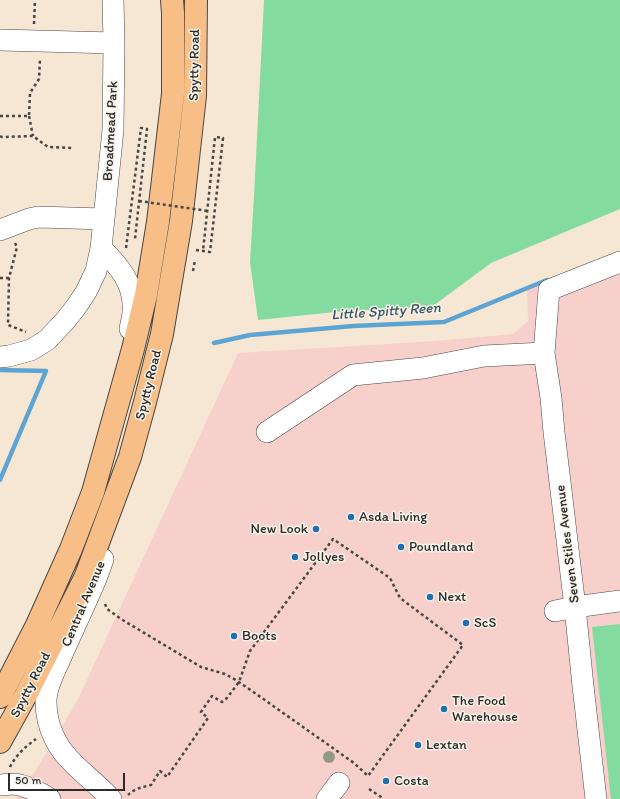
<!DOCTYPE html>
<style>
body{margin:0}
#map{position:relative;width:620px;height:799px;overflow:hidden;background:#f6e7d4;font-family:Itim,sans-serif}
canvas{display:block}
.scale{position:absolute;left:8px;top:773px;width:117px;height:18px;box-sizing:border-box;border:2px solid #2b2b2b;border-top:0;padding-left:5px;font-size:12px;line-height:14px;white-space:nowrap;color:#2b2b2b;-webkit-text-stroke:3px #f7f3e8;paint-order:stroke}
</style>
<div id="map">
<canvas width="620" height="799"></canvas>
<div class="scale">50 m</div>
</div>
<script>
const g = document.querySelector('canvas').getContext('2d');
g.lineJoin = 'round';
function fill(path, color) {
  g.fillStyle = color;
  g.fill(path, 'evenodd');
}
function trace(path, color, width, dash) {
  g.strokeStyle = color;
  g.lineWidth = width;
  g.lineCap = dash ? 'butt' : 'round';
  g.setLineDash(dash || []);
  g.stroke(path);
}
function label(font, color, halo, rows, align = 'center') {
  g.font = font + ' Itim,sans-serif';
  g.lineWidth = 3;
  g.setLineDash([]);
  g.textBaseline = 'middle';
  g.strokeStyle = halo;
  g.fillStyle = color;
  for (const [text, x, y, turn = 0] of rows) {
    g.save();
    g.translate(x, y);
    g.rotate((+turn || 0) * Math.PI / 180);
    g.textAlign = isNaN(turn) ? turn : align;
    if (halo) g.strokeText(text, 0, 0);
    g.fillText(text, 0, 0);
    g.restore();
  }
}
fill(new Path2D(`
 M620,253V799H16L25,787L55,739L78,699L238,353L436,341L513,334L528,321L527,289Z`), '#f7d0cc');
fill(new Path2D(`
 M264,0H620V209L491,263L433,306L335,312L258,320L250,262L254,196Z
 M620,624V799H611L592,627Z`), '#84db9f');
trace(new Path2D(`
 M214,343L250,335L353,326L444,322L547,280
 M0,370L46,371L0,480`), '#5da4d3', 4.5);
const minor = new Path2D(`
 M0,40L114,43
 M0,230L29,219L38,217L104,219
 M101,248C119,266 135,284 133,311C133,317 131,323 130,329
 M0,357L9,356L31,350L47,340L65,321L76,307L86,292L96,271L101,248L113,130L114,43L113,0
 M267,432L353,375L423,368L484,356L544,353
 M103,559C100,569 96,579 92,588C82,611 71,634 61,657C55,671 46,686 46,701C46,719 52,737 63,752C77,770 96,782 111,799
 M555,611L575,607L620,601
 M0,785C4,785 9,784 13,784C26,785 39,792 50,799
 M327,799L339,783
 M596,799L583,686L575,607L554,432L551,398L544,353L549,290L620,262`);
const major = new Path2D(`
 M0,697L37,625L71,549L93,492L133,349L146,295L158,222L173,94V13L172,0
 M0,742L26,695L85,578L130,457L145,402L162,334L181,221L195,96L196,0`);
trace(minor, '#494744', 22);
trace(major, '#494744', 24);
trace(new Path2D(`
 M34,24L35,0
 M0,116H29L30,93L39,79L40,59
 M29,116L33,136
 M0,136L2,137L33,136L48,147L74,148
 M15,243L17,247L9,278L8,325L26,332
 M126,248L141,128L147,129L135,239
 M196,250L210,252L223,138L215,137L203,251
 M193,271L195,260
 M0,278H9
 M105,604L107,609L121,619L201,667L225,674L236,680L252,691L354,763L368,776L463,645L400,598L390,578L333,539L250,651L239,682L227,698L222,702L212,696L201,712L208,718L167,777L160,771L151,785C142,787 134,789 128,795
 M10,767C16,755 25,747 36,739
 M369,789L384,799`), '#494744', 2.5, [3, 3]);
trace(minor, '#fff', 21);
trace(major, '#f7be87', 22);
trace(new Path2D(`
 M139,201L208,211`), '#494744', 2.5, [3, 3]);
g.fillStyle = '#929887';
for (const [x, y] of [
 [329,757]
]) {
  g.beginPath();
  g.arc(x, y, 6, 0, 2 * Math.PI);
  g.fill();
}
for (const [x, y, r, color] of [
 [351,517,4,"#1f6fb2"],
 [316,529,4,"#1f6fb2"],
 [401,547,4,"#1f6fb2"],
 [295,557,4,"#1f6fb2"],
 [430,597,4,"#1f6fb2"],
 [466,623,4,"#1f6fb2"],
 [234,636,4,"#1f6fb2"],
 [444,709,4,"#1f6fb2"],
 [418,745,4,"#1f6fb2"],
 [386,781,4,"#1f6fb2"]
]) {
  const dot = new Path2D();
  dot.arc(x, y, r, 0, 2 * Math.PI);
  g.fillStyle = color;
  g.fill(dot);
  trace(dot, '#f7f3e8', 1.5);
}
label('14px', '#2b2b2b', '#f7f3e8', [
 ["Spytty Road",195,65,-89],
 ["Broadmead Park",111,131,-87],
 ["Spytty Road",149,385,-76],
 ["Seven Stiles Avenue",568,544,-97],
 ["Central Avenue",84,604,-67],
 ["Spytty Road",31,685,-63]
]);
label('14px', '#2b2b2b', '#f7f3e8', [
 ["Asda Living",359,517],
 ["New Look",308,529,"right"],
 ["Poundland",409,547],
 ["Jollyes",303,557],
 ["Next",438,597],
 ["ScS",474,623],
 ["Boots",242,636],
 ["The Food",452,701],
 ["Warehouse",452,717],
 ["Lextan",426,745],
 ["Costa",394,781]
], 'left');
label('italic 15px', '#3c5566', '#f7f3e8', [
 ["Little Spitty Reen",386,312,-4]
]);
</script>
